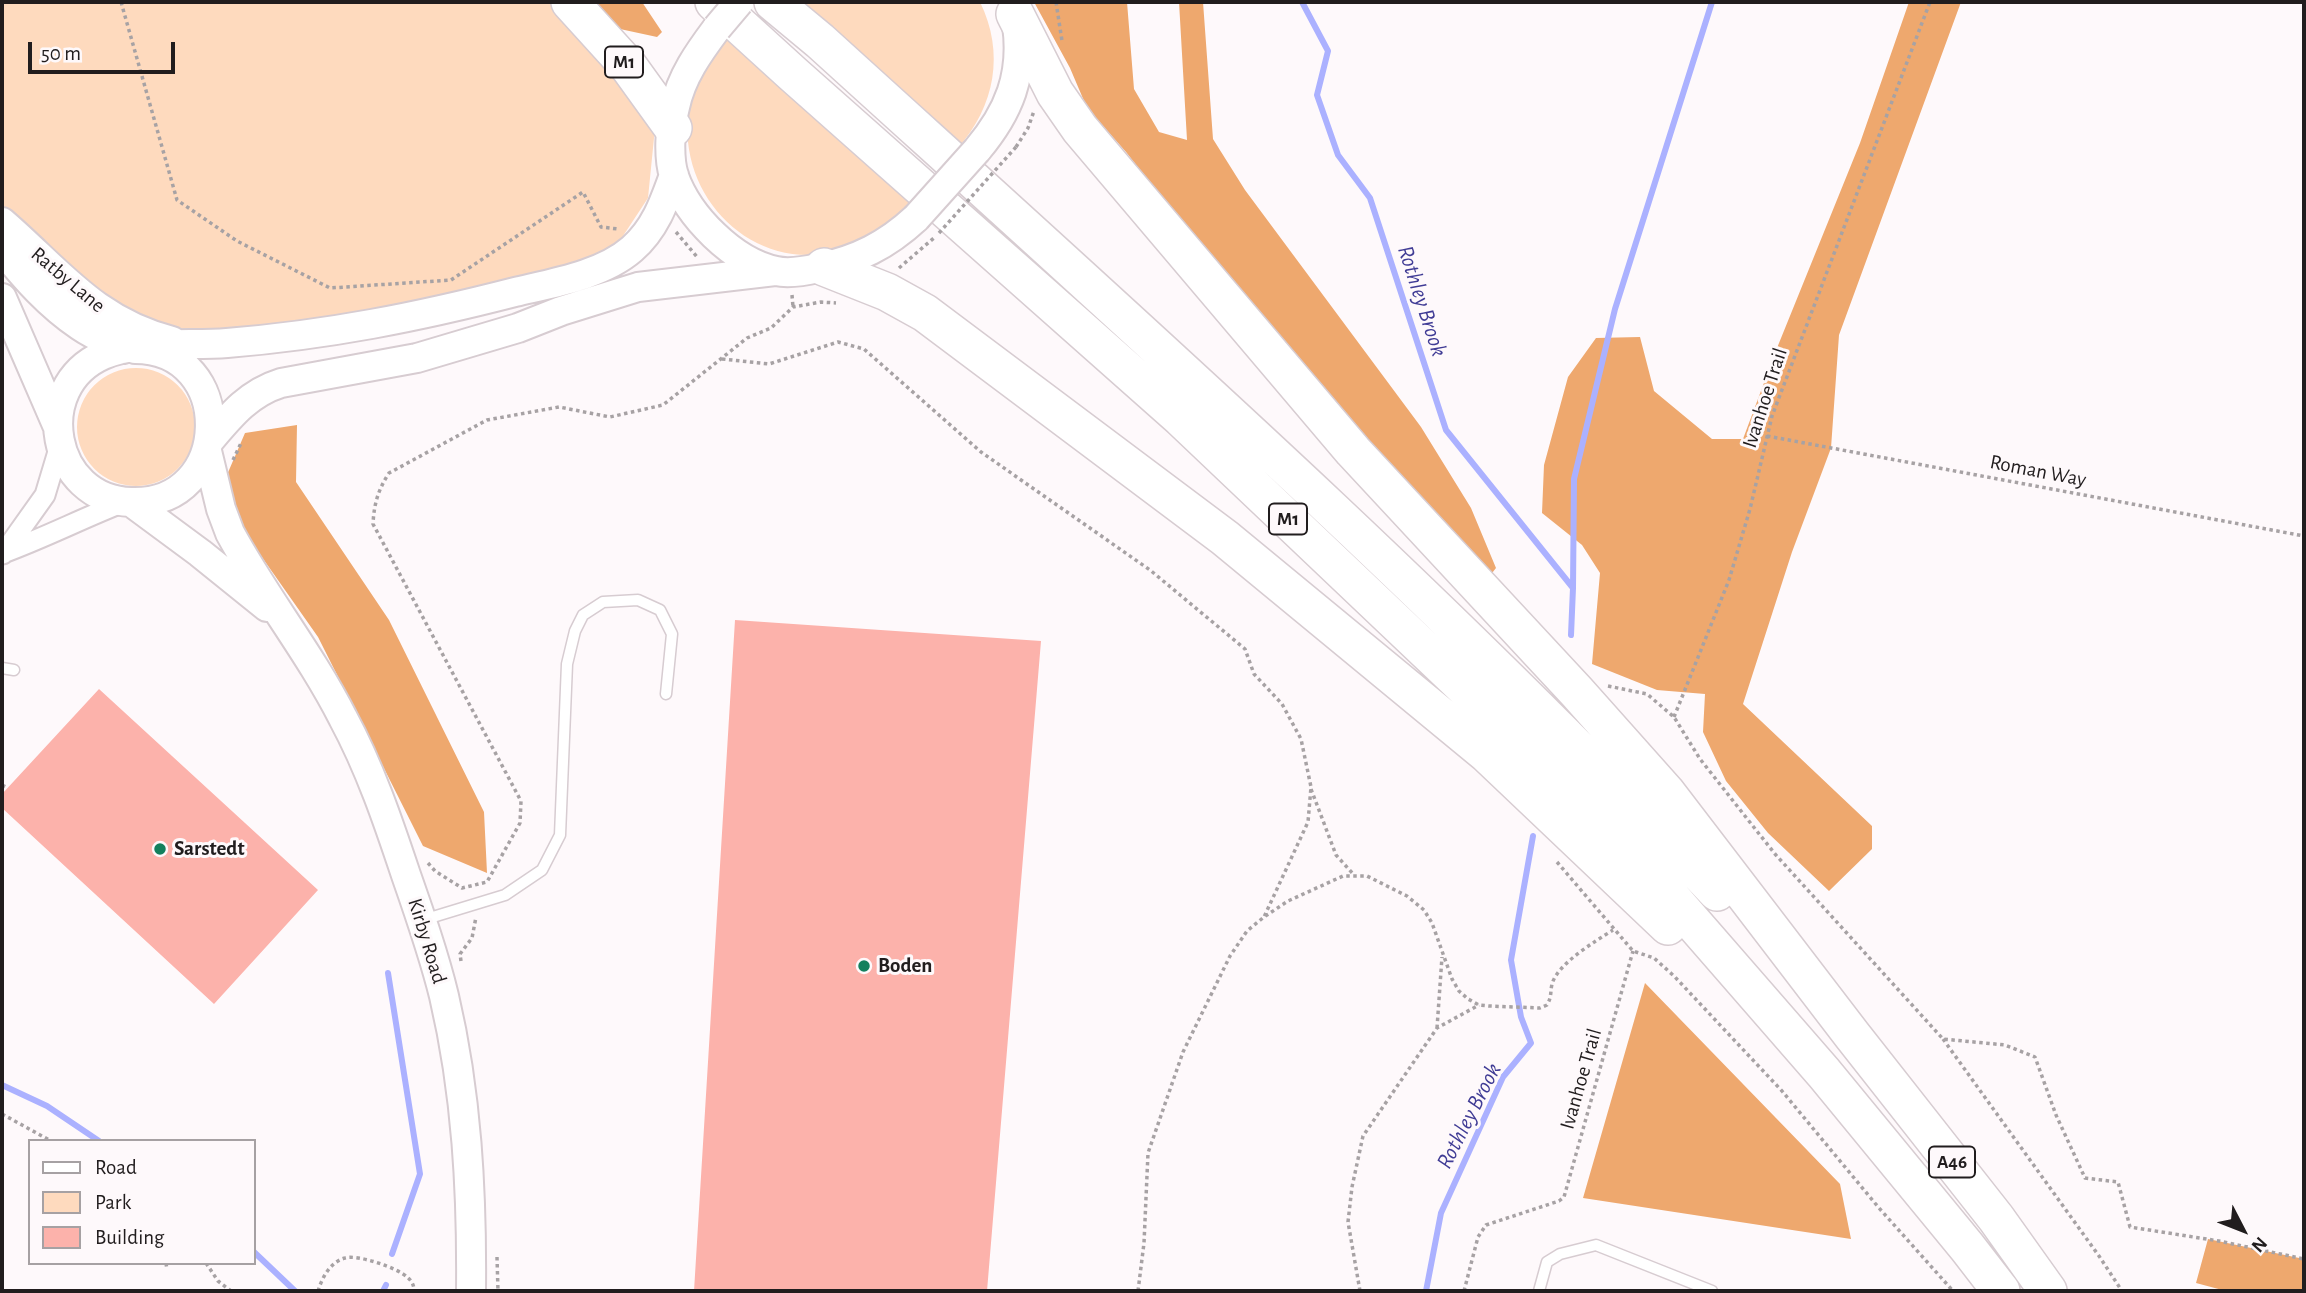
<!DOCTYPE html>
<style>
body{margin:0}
#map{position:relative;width:2306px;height:1293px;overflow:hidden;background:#fef9fb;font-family:"Alegreya Sans",sans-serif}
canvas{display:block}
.frame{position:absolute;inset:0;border:4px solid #211d1e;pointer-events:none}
.legend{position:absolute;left:28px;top:1139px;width:228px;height:126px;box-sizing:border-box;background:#fef9fb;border:2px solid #a6a1a3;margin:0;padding:9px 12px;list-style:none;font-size:21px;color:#211d1e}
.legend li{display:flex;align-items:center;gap:14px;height:35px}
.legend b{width:35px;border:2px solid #a6a1a3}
.north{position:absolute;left:2208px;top:1195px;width:70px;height:70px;-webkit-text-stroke:5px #fef9fb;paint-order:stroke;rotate:132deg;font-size:19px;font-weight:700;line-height:28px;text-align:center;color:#211d1e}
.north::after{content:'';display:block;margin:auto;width:24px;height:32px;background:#211d1e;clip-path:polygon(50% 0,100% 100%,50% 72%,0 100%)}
.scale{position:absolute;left:28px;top:42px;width:147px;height:32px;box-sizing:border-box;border:4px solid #211d1e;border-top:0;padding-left:9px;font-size:21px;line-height:24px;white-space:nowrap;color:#211d1e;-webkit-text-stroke:5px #fef9fb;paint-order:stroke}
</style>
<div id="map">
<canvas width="2306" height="1293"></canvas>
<div class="frame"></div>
<ul class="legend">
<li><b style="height:9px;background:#fff"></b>Road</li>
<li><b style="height:19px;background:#fedabe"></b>Park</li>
<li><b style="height:19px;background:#fcb2ab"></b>Building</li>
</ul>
<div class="north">N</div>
<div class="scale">50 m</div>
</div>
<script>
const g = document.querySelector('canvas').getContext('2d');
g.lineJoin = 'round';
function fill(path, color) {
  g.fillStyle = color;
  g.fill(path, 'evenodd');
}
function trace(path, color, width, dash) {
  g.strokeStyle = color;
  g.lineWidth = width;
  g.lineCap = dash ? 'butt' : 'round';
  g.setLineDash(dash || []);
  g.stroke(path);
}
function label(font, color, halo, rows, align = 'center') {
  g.font = font + ' "Alegreya Sans",sans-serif';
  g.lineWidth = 6;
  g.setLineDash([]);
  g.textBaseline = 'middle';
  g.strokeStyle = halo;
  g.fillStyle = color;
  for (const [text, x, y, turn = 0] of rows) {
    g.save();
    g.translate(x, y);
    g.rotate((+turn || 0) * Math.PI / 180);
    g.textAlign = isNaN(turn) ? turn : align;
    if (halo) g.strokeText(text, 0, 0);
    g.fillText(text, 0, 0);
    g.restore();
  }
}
fill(new Path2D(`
 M2,2H551L615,62L655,128L648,198L621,239L600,255L501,290L219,337L161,324L125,312L76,280L2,206Z
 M795,2H980C1005,53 995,106 958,148Z
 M729,34L819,123L913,198C898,216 882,232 860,243C755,292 654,182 698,78C704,62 719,48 729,34Z
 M77 427a59 59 0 1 1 118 0a59 59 0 1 1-118 0Z`), '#fedabe');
fill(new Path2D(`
 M590,2H642L662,32L657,37L620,29Z
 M1034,2H1127L1134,89L1159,132L1187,140L1179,2H1203L1213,139L1245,190L1421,427L1471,508L1496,568L1485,582L1188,232L1126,152L1087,108L1070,68Z
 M1909,2H1961L1839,335L1831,448L1792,552L1743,704L1872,826V849L1829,891L1768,833L1726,781L1703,732L1705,694L1657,690L1592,664L1600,573L1582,545L1542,513L1544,465L1568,377L1596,338L1640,337L1654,391L1712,439H1743L1777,348L1860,143Z
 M297,425L296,482L389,620L484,812L487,873L423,846L318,637L247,536L220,491L245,433Z
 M1645,983L1840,1184L1851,1239L1583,1198Z
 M2208,1239L2304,1259V1291H2226L2196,1283Z`), '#eea86e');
trace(new Path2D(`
 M1302,2L1328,51L1317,95L1338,155L1370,198L1446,430L1573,588L1571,635
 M1573,588L1574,479L1615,309L1712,2
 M388,973L420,1174L392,1254
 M2,1085L47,1106L99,1141
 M254,1252L295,1291
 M383,1291L386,1285
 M1426,1291L1441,1213L1503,1077L1531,1043L1521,1017L1511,960L1533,836`), '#abb1ff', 6);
fill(new Path2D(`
 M735,620L1041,641L987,1291H694Z
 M99,689L318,890L214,1004L2,808V794Z`), '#fcb2ab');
const lane = new Path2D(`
 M2,668L14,670
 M423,920L505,895L542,870L560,835L567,664L575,631L583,615L603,602L638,600L660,610L672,634L666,694
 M1539,1291L1547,1262L1560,1254L1596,1245L1712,1291`);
const street = new Path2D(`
 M3,553C44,538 83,518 124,502
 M3,554L45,495L60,445`);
const secondary = new Path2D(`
 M717,28C699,52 681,77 675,107C670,126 668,157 674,176C688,216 733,262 776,271C789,274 805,271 818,268C857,260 887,245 916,218
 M977,150C1009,112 1024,75 1017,25
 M2,222C59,271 94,321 172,341
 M2,249C25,278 49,305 80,326C93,335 109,342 123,349
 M2,298L57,425
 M135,349C237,349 234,506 131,502C51,500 30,387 103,355C137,340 191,346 227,343C327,335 418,317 515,292C553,283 602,275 632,249C655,229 664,203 674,175
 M210,440C231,415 249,393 281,383L417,358L518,328L561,311L638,287L775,271
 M207,451L221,509L230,533C264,596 310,653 343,718C370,768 388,821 406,875C420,915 434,955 444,996C467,1094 472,1192 471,1291
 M131,502L200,553L267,607`);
const highway = new Path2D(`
 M570,2L629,67L673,128
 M714,2L793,74L1181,418L1602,818L1824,1073L1967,1247L2001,1291
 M773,2L820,41C1125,318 1434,592 1717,892
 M1015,14L1055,93L1080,129L1353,451L1577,692L1666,792L1852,1035L1996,1218L2048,1291
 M824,267L887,292L925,313L1225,538L1487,754L1668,926`);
trace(lane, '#d7ccd1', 13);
trace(street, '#d7ccd1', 23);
trace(secondary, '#d7ccd1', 32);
trace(highway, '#d7ccd1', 40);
trace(new Path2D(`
 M121,2L177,200L237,241L330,288L451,280L583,192L601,227L618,229
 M1056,2L1062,41
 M1016,147L1028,128L1034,111
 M676,232L698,258
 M899,268L935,237
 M792,295L793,307
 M722,359L769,364L838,342L864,349L981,452L1150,570L1245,649L1254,674L1282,704L1301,739L1311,787L1308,822L1264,917
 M1767,436L2304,536
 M233,460L242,441
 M1608,686L1647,694L1674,717L1700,759L1775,854L1943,1039L2005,1045L2035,1057L2056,1115L2085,1178L2118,1182L2130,1227L2219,1241L2304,1259
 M1674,717L1729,580L1750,509L1772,416L1930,2
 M2,785L8,788
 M1311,789L1336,855L1355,876
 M1557,862L1633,951L1654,958L1674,976L1782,1091L1879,1208L1953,1291
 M428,863L435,871L462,888L487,882L520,823L521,801L373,524C374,504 378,490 389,473L487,420L559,407L610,417L663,405L747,338L771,328L793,307L821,302L836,303
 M461,961L460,954L472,938L476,917
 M1437,1028L1442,957
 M1943,1039L2099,1256L2122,1291
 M2,1114L51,1141
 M497,1257L498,1291
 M166,1263L167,1270
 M206,1263L218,1281L231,1291
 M318,1291C322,1278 330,1262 345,1258C357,1254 398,1268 407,1277C412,1281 414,1285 414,1291
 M1138,1291L1144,1243L1148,1153L1183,1052L1230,956L1247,931L1264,917L1288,901L1343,876H1367L1407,896L1424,910L1432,923L1452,979L1459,991L1468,999L1479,1005L1489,1006L1540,1008L1547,1005C1552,996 1550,993 1552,984C1558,963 1596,941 1613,930
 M1360,1291L1348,1222L1352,1187L1363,1136L1437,1028L1479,1005
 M1464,1291L1478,1237L1486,1225L1559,1201L1564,1197L1633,951`), '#a7a2a4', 3.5, [3.5, 3.5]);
trace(lane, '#fff', 10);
trace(street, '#fff', 19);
trace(secondary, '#fff', 28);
trace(highway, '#fff', 37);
const secondaryBridge = new Path2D(`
 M717,28L739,2
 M916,218L977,150`);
trace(secondaryBridge, '#d7ccd1', 32, []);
trace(new Path2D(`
 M939,233L1016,147`), '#a7a2a4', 3.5, [3.5, 3.5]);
trace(secondaryBridge, '#fff', 28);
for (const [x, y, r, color] of [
 [160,849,7,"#14805d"],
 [864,966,7,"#14805d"]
]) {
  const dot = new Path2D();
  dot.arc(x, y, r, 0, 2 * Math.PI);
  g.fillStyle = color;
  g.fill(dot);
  trace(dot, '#fef9fb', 2.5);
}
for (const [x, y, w] of [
 [624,62,38],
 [1288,519,38],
 [1952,1162,46]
]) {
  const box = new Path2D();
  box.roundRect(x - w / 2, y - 15.5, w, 31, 5);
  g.fillStyle = '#fef9fb';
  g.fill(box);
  trace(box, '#211d1e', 2);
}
label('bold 19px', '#211d1e', null, [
 ["M1",624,62],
 ["M1",1288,519],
 ["A46",1952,1162]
]);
label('21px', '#211d1e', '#fef9fb', [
 ["Ratby Lane",68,280,40],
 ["Ivanhoe Trail",1765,398,-72],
 ["Roman Way",2038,471,11],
 ["Kirby Road",427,941,73],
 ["Ivanhoe Trail",1581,1079,-74]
]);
label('bold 21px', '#211d1e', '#fef9fb', [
 ["Sarstedt",174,849],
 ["Boden",878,966]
], 'left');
label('italic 23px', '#403c95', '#fef9fb', [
 ["Rothley Brook",1422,301,72],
 ["Rothley Brook",1469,1116,-63]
]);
</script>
